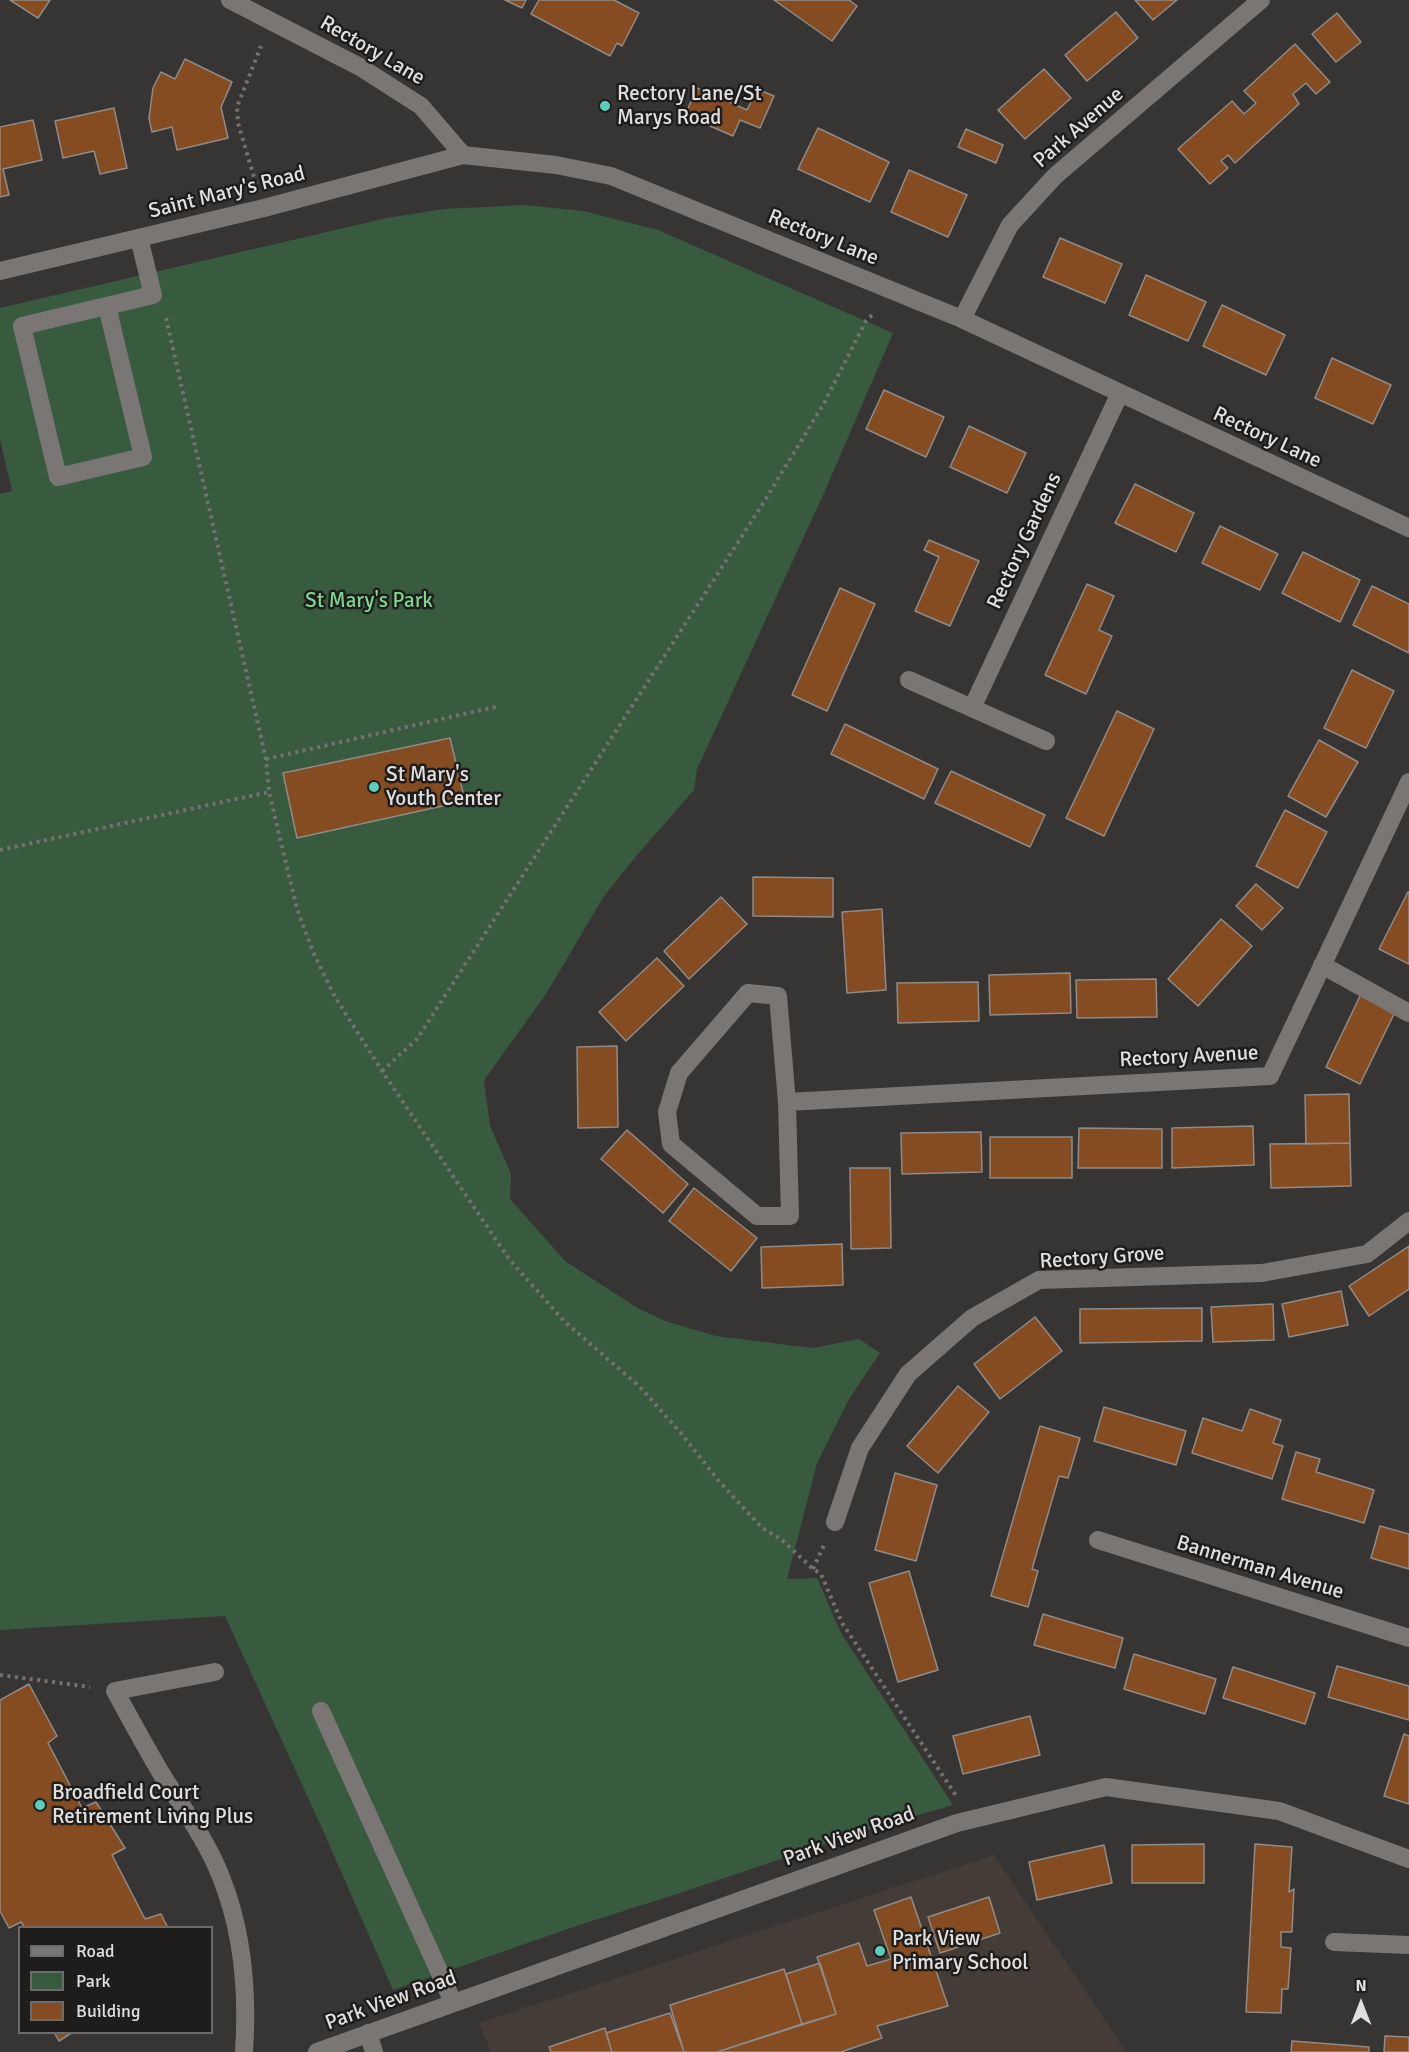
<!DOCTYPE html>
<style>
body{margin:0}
#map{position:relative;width:1409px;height:2052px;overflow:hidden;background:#373533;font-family:Signika,sans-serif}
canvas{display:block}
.legend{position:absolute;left:18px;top:1926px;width:195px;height:108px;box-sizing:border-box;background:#1e1d1c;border:2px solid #6c6b6a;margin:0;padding:8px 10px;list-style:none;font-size:18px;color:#e2e0df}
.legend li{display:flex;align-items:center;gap:12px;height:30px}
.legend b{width:30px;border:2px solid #6c6b6a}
.north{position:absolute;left:1331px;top:1974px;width:60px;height:60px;-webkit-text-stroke:4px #1e1d1c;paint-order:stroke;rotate:0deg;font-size:16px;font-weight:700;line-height:24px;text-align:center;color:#e2e0df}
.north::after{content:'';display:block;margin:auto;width:21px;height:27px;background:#e2e0df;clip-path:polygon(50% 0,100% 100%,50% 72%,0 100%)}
</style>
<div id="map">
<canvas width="1409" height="2052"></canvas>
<ul class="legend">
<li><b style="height:8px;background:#797674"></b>Road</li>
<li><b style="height:16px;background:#385b3f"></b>Park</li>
<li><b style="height:16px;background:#854b21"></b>Building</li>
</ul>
<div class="north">N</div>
</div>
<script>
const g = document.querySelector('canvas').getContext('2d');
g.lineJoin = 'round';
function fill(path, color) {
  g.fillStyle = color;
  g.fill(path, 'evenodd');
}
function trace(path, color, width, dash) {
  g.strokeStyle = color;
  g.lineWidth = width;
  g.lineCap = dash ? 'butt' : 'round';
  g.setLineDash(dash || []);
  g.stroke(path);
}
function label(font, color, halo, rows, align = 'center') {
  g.font = font + ' Signika,sans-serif';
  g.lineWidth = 5;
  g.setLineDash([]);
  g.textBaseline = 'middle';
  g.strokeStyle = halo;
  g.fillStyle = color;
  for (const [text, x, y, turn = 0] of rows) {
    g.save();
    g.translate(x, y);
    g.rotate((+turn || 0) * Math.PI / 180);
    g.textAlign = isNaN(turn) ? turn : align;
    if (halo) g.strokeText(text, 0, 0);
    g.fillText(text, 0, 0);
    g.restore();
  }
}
fill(new Path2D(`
 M994,1855L1126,2052H491L479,2023Z`), '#443c37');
fill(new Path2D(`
 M525,205L583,211L658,230L893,333L824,493L697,769L694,790L637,855L604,896L546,994L484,1080L490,1126L511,1174L510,1199L565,1261L639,1309L668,1322L716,1336L812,1348L859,1339L880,1353L849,1399L817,1463L787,1579L817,1578L841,1633L953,1805L861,1832L671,1896L582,1924L393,1990L321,1826L225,1616L0,1630V494L12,491L0,439V308L387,218L444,209Z`), '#385b3f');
const building = new Path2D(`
 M10,0H50L38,18Z
 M505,0H526L522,8Z
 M539,0H614L639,13L622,46L617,43L610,56L531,14Z
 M774,0H849L857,6L832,41Z
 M1135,0H1177L1153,20Z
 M1116,12L1138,38L1087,81L1065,55Z
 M1337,13L1361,42L1336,62L1312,34Z
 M1295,44L1330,82L1316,94L1306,83L1293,94L1299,104L1235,163L1228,155L1221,161L1228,168L1210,184L1178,149L1232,101L1244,114L1256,103L1244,91Z
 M185,59L232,82L221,107L228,138L177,150L172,127L152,132L149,118L153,88L161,72L175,79Z
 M1044,69L1071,98L1025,139L998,110Z
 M697,88L747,110L757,89L774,96L760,128L740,120L733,136L685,115Z
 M114,108L127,168L100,174L94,151L63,158L55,121Z
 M33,120L42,160L3,169L9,195L0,197V127Z
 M818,128L889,162L870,202L798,169Z
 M966,129L1003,145L996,163L958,147Z
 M909,170L967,195L948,237L891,212Z
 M1060,238L1122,264L1105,303L1043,277Z
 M1146,275L1206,302L1188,341L1129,315Z
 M1222,305L1285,335L1266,375L1203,346Z
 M1332,358L1391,385L1373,424L1315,398Z
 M884,390L944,417L926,457L866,429Z
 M969,426L1026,453L1007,493L950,467Z
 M1135,484L1194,513L1176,552L1115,523Z
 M1220,526L1278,554L1260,590L1202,563Z
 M929,540L979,561L950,626L915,611L939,557L924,550Z
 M1303,552L1360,580L1340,622L1282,593Z
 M1087,584L1114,596L1099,630L1112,636L1086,694L1045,675Z
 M1372,586L1409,604V653L1353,625Z
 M840,588L875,604L827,711L792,695Z
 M1352,670L1394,691L1366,748L1324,728Z
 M1117,711L1154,729L1104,836L1066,818Z
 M845,724L938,769L924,799L831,754Z
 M450,738L465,801L297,838L283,773Z
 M1319,740L1358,762L1326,817L1288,796Z
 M951,771L1045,815L1030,847L935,803Z
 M1285,810L1327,832L1298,888L1256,866Z
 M753,877L833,878V917L753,916Z
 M1256,884L1283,908L1262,930L1236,906Z
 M1408,892H1409V964L1379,949Z
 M721,897L747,924L689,979L664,951Z
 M882,909L886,990L847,993L842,912Z
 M1221,919L1252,946L1198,1006L1168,979Z
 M657,958L684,986L626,1041L599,1012Z
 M1070,973L1071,1013L990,1015L989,975Z
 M1156,979L1157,1017L1077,1018L1076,980Z
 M978,982L979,1021L898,1023L897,983Z
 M1361,994L1396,1010L1360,1084L1326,1067Z
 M617,1046L618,1127L578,1128L577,1047Z
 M1349,1094L1350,1143L1306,1144L1305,1095Z
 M1253,1126L1254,1165L1172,1168V1128Z
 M1079,1128L1162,1129V1168H1078Z
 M627,1130L688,1184L663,1213L601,1159Z
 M981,1132L982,1172L902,1174L901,1133Z
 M990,1137H1072V1178H990Z
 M1350,1143L1351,1186L1271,1188L1270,1144Z
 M850,1168H890L891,1248L851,1249Z
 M694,1188L757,1238L731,1271L669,1221Z
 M842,1244L843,1285L762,1288L761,1247Z
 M1409,1246V1289L1369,1316L1349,1286Z
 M1341,1291L1348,1325L1289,1337L1282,1304Z
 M1273,1304L1274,1340L1213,1342L1211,1307Z
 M1202,1308V1341L1080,1343V1309Z
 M1035,1317L1062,1351L1000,1399L974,1364Z
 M958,1386L989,1412L938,1473L907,1446Z
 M1104,1407L1186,1431L1176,1465L1094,1441Z
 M1250,1409L1281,1420L1273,1443L1283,1446L1272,1479L1192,1453L1203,1418L1242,1431Z
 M1040,1426L1080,1438L1068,1478L1059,1476L1032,1569L1038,1571L1028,1607L991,1596Z
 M1296,1452L1320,1459L1316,1472L1374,1490L1364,1523L1282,1499Z
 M895,1473L937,1485L916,1561L875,1550Z
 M1380,1526L1409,1534V1569L1371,1558Z
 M909,1571L938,1670L898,1682L869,1583Z
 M1043,1614L1123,1638L1115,1668L1034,1645Z
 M1134,1654L1216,1679L1205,1714L1124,1689Z
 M1337,1666L1409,1686V1720L1328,1697Z
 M1233,1667L1315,1693L1305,1724L1223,1698Z
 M29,1684L57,1736L48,1743L82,1808L96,1802L125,1848L112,1855L145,1919L161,1914L168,1928H25L21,1922L9,1928L0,1911V1700Z
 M1030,1716L1040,1755L963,1774L953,1736Z
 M1404,1734L1409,1736V1804L1384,1796Z
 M1204,1844V1883H1132V1845Z
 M1255,1844L1292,1847L1289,1892L1294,1889L1292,1932H1281V1947L1291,1948L1288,1989H1282L1281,2013L1246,2012Z
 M1104,1845L1112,1883L1037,1900L1029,1862Z
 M911,1897L948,2006L877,2026L882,2038L841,2052H717L836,2014L817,1957L859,1943L867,1966L891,1959L874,1910Z
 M989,1897L1000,1933L940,1953L928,1917Z
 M820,1963L836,2014L802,2024L786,1974Z
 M784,1969L802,2024L717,2052H684L670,2005Z
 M670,2013L684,2052H612L606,2033Z
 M605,2028L612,2052H551L549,2047Z
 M54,2032H73L59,2041Z
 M1385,2036L1409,2037V2052H1384Z
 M1292,2041L1369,2047V2052H1291Z`);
fill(building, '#854b21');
trace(building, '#8e8b89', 1.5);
trace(new Path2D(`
 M256,184L238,123L237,107L261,46
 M166,318L266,759L269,792L297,909L313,952L335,997L382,1071L509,1259L564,1321L640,1387L680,1432L718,1480L762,1528L781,1539L813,1569L821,1574L842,1623L957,1797
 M266,759L499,706
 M0,850L269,792
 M382,1071L417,1039L762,505L823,405L866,321L874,313
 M813,1569L824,1545
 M0,1675L90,1687`), '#747270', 4, [3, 4.5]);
trace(new Path2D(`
 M230,0L360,67L421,106L463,155
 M0,271L264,208L463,155L556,165L611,176L962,319L1409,528
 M107,306L143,457L58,477L22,326L153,295L139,238
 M962,319L1010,225L1055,176L1261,0
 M909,680L1046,741
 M972,708L1120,393
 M1322,965L1409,1013
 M748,993L778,996L787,1102L790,1216H757L671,1144L667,1112L679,1073Z
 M787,1102L1270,1076L1409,782
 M835,1522L860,1448L908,1374L972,1318L1039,1280L1262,1273L1367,1254L1409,1221
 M1098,1540L1409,1638
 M215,1672L115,1691C131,1720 147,1750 164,1778C184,1810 207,1841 221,1877C243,1932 248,1993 244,2052
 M321,1711L453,2002
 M1334,1942L1409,1945
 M368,2033L374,2052
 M317,2052L957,1823L1106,1787L1279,1811L1409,1859`), '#797674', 18);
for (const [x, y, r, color] of [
 [605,106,6,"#5acebd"],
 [374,787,6,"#5acebd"],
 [40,1805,6,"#5acebd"],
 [880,1951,6,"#5acebd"]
]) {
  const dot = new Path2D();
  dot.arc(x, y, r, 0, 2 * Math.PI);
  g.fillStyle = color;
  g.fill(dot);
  trace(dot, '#1e1d1c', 2);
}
label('21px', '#e2e0df', '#1e1d1c', [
 ["Rectory Lane",372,51,30],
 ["Park Avenue",1079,128,-41],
 ["Saint Mary's Road",227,193,-14],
 ["Rectory Lane",823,238,22],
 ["Rectory Lane",1267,438,25],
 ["Rectory Gardens",1025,541,-65],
 ["Rectory Avenue",1189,1057,-3],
 ["Rectory Grove",1102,1258,-4],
 ["Bannerman Avenue",1260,1568,17],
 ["Park View Road",849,1837,-20],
 ["Park View Road",391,2001,-20]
]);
label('21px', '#e2e0df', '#1e1d1c', [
 ["Rectory Lane/St",617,94],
 ["Marys Road",617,118],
 ["St Mary's",386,775],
 ["Youth Center",386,799],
 ["Broadfield Court",52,1793],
 ["Retirement Living Plus",52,1817],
 ["Park View",892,1939],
 ["Primary School",892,1963]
], 'left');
label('21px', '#7fd592', '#1e1d1c', [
 ["St Mary's Park",369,601]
]);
</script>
